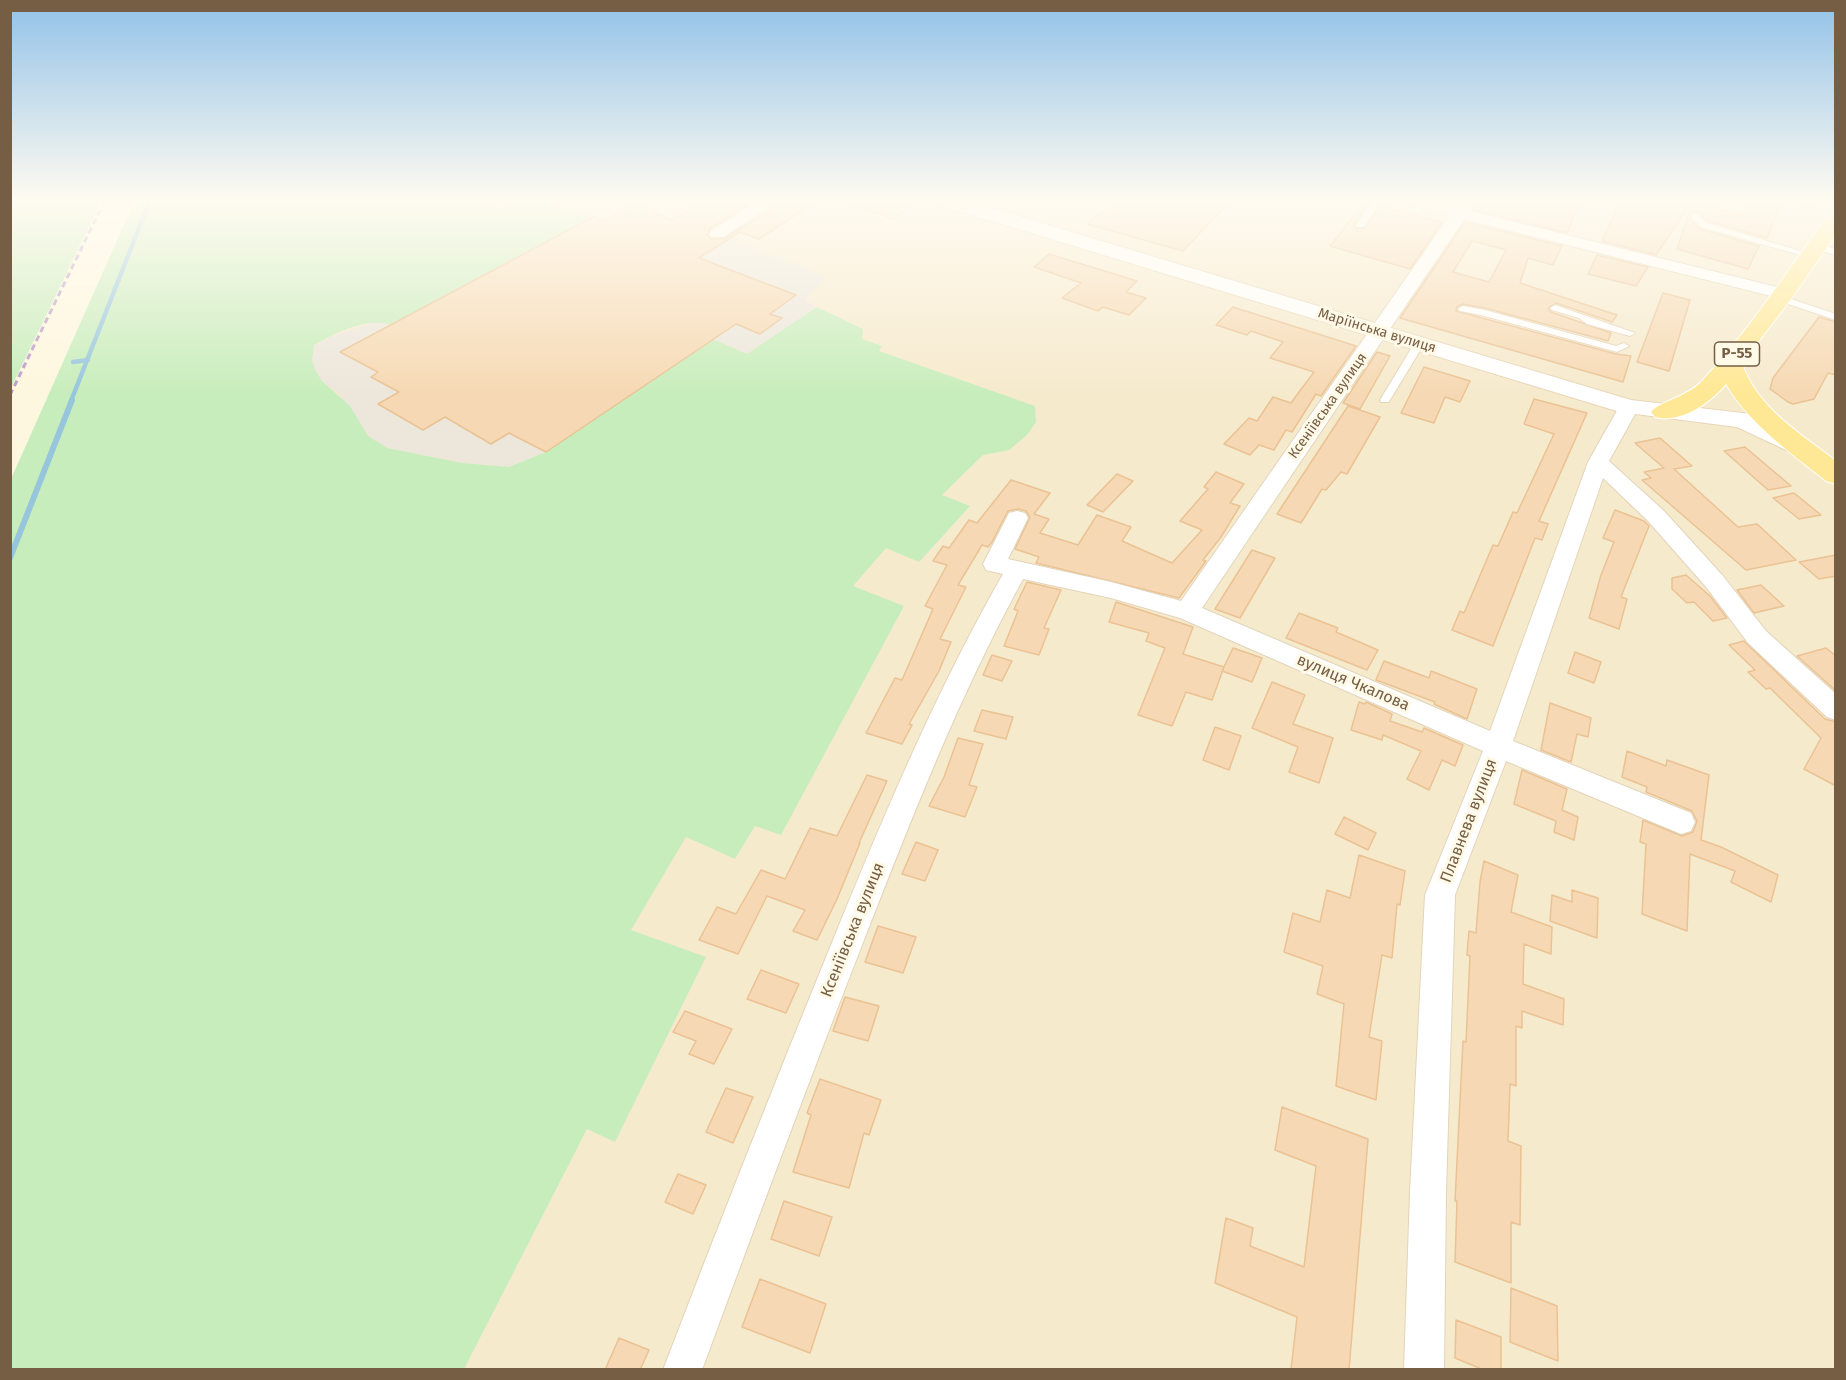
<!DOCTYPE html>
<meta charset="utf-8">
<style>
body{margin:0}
#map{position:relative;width:1846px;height:1380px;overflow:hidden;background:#fef7df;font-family:"Fira Sans",sans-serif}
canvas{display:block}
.frame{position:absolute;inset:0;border:12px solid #765e45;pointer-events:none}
</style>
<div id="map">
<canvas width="1846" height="1380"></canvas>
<div class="frame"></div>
</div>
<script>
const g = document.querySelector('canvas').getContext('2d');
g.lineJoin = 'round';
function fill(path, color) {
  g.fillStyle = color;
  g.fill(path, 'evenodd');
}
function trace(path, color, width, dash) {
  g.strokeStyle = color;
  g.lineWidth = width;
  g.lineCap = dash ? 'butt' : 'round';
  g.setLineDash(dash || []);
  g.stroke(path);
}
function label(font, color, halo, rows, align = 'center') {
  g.font = font + ' "Fira Sans",sans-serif';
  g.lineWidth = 6;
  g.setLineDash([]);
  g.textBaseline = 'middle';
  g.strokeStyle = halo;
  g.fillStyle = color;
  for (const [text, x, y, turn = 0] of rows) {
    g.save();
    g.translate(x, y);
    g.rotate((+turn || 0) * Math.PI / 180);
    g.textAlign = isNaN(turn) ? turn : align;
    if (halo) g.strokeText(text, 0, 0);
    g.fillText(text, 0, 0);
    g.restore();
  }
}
fill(new Path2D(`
 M248,200H1835V1369L11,1370Z`), '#f6eacd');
fill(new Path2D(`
 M593,217L642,236L700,225L826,277L804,300L817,307L747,354L713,339L546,452L509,467L462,463L387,448L368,436L338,393L322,381L315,370L312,360L314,345L331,336L379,321L391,325Z`), '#ece6db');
fill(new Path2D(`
 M11,200H102L11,388L10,200Z
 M135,200H476L498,209L519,200H559L554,207L593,217L391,325C366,317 336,333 314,345L312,360L315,370L322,381L350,406L368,436L387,448L462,463L509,467L546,452L713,339L747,354L817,307L863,329L862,339L882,346L879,351L1035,406L1036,422L1027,435L1009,450L983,455L942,495L970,506L919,562L886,548L853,586L904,606L781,835L755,826L735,859L686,837L631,930L706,957L615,1142L587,1129L464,1369H11V479Z`), '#c8edbc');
trace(new Path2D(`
 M73,362L88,360
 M71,401L150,200`), '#97c6dc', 4.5);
trace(new Path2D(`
 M10,558L72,400`), '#97c6dc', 6);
const building = new Path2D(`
 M714,200H734L748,205L710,229L707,235L711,239H724L786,200H818L759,239L740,232L699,258L796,295L770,314L782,318L760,334L736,324L546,452L509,433L491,444L445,417L423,430L378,404L399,392L371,377L378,372L340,352L593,217L603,221L635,205L672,220L701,203L705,205Z
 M848,200H895L912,205L894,219L848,204Z
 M1114,200H1213L1227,204L1183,251L1087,224L1102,211L1112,214Z
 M1480,200H1581L1567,233L1474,210Z
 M1620,200H1693L1656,255L1602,241Z
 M1750,200L1780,207L1767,238L1708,221L1698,212L1690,214V220L1700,229L1759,246L1748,269L1677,249L1693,202L1742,215Z
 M1365,202L1369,203L1354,224L1357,229L1365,228L1380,206L1442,222L1410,269L1330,246Z
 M1465,222L1562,246L1553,265L1528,258L1520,283L1617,315L1612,322L1556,303L1548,308L1551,312L1611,333L1608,341L1485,308L1463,304L1457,307L1456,311L1616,354L1631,356L1623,382L1400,318ZM1472,241L1506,250L1489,282L1453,272Z
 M1049,254L1137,281L1126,292L1146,298L1129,315L1103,307L1098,311L1062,298L1081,283L1034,267Z
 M1597,255L1648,267L1636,286L1588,274Z
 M1663,293L1690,300L1669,371L1637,362Z
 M1233,307L1356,346L1321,396L1316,394L1292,432L1286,430L1274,450L1259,445L1250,455L1224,444L1249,418L1257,421L1273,397L1291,403L1314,372L1270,358L1283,342L1251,331L1247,335L1216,325Z
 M1819,317L1836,322V375L1828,373L1814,399L1793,404L1788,402L1770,389L1773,378Z
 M1377,352L1390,356L1360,409L1343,403Z
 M1424,367L1470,381L1460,402L1445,397L1434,423L1401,413Z
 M1534,399L1587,413L1539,521L1548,524L1542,540L1535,538L1493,646L1452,630L1460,611L1464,613L1493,545L1498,546L1513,512L1517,513L1554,434L1524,424Z
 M1348,406L1380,417L1347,474L1341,472L1326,490L1322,489L1301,523L1277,514Z
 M1660,438L1692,466L1674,469L1738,527L1757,524L1796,560L1746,570L1642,480L1651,478L1644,472L1664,468L1635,443Z
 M1745,447L1765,464L1791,486L1768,490L1724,451Z
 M1216,472L1244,484L1230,503L1240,506L1221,537L1203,560L1206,561L1179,598L1036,563L1039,557L1015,549L1030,517L1026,511L1018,509L1008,511L992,542L988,547L982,545L958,585L966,587L940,639L951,642L939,671L909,724L912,725L902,744L866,733L895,678L902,680L933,609L925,606L947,565L933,561L943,546L949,548L969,520L977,523L1011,480L1050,493L1034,514L1049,519L1040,533L1078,545L1097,515L1131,527L1122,541L1172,563L1202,530L1180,521L1208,489L1204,487Z
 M1117,474L1133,481L1103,512L1087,505Z
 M1794,493L1821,515L1799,519L1773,498Z
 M1615,510L1644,521L1649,526L1621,597L1627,599L1619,629L1589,618L1601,575L1614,542L1603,538Z
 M1252,550L1275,558L1240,618L1215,609Z
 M1836,555V576L1819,579L1799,562Z
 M1686,575L1710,596L1727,618L1713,621L1694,602L1687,603L1672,589V578Z
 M1027,582L1061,590L1044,628L1049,629L1039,655L1004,646L1018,611L1014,609Z
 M1761,585L1784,606L1754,613L1737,590Z
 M1116,602L1193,627L1183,654L1224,667L1212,700L1186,692L1172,726L1138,715L1165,648L1146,641L1149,633L1109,622Z
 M1299,613L1338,628L1336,632L1378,650L1367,670L1286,638Z
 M1744,641L1825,719L1836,722V786L1804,769L1821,738L1770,688L1766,689L1748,672L1755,670L1729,645Z
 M1233,648L1262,658L1252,682L1222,671Z
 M1826,648L1836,656V691L1797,656Z
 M1575,652L1601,662L1594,683L1568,673Z
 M992,655L1012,661L1002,681L983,675Z
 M1384,661L1429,678L1431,671L1477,689L1467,719L1434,704L1435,702L1376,680Z
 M1272,682L1305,695L1293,724L1333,738L1319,783L1289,772L1298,747L1252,728Z
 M1359,702L1365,704L1366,702L1392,714L1390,721L1422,732L1424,728L1463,745L1455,766L1442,760L1429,790L1407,779L1421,751L1383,735L1382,740L1351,730Z
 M1550,703L1591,718L1588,737L1577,734L1571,762L1541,750Z
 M982,710L1013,717L1006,739L974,731Z
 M1215,727L1241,736L1229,770L1203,760Z
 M958,738L983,744L969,785L977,787L965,817L929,806L944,777Z
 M1627,751L1666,766L1667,760L1709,775L1701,840L1721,847L1778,875L1771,902L1731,882L1735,871L1690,854L1687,931L1642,914L1646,844L1640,842L1643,820L1682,836L1693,832L1697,821L1692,811L1646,792L1647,787L1622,777Z
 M1522,770L1567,789L1562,810L1578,817L1574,840L1554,832L1556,821L1514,804Z
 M867,775L887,781L859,843H860L837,899L817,940L793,931L805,910L767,896L738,954L699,940L717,907L736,914L761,870L785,879L810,828L837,836Z
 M1344,817L1376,833L1368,850L1335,834Z
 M916,842L938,850L925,881L902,874Z
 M1359,855L1405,871L1400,905L1397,904L1392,958L1382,955L1369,1037L1382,1041L1376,1100L1336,1086L1344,1004L1317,994L1323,966L1284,952L1293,913L1320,922L1327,890L1350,898Z
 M1484,861L1518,875L1511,912L1552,927L1551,954L1524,944L1523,984L1564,999L1563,1025L1522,1011V1028L1516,1026V1086L1510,1084L1508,1141L1521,1146L1520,1225L1511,1222V1283L1455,1262L1457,1201H1455L1463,1041L1466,1042L1470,956L1467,955L1469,931L1476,933L1480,882Z
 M1572,890L1598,898L1597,938L1550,921L1552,895L1572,902Z
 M878,926L916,937L903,973L865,962Z
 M761,970L799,984L786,1013L747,999Z
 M845,997L879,1006L868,1041L833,1031Z
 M685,1011L732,1029L714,1064L689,1054L696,1041L673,1032Z
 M820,1079L881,1100L869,1135L864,1133L849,1188L793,1172L811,1115L807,1113Z
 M726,1088L753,1097L733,1143L706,1132Z
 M1282,1107L1368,1139L1349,1370H1291L1297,1317L1215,1283L1226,1218L1253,1228L1250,1246L1304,1267L1316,1166L1275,1150Z
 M678,1174L706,1185L693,1214L665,1202Z
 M784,1201L832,1217L819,1256L771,1239Z
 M760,1279L826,1304L810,1353L742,1327Z
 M1511,1288L1557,1306L1558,1361L1510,1342Z
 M1456,1320L1501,1337V1370H1484L1455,1358Z
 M619,1338L649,1350L640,1370H605Z`);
fill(building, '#f6d9b4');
trace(building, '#eac293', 1.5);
const service = new Path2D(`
 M1374,200H1382L1363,227H1357L1356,225Z
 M1789,200H1805L1836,206V211Z
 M1692,214H1698L1707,223L1814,255L1807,257L1701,227L1692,218Z
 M1816,243L1836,249V255L1813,248V244Z
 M1776,296H1782L1836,314V320L1776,300Z
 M1555,305L1635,333L1630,336L1587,324L1579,318L1552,310L1550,308Z
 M1463,306L1485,310L1616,346L1624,343L1629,346L1617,352L1481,315L1460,311L1458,309Z
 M1419,341L1424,344L1390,400L1389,402H1381L1380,400L1414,344Z`);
const minor = new Path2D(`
 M760,200H779L723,237H711L709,234L711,231Z
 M1400,200H1427L1456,207L1461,200H1477L1470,211L1789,290L1792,294L1789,298L1783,299L1464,219L1202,608L1490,731L1588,462L1619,407L1622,403H1636L1639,407L1609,461L1664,511L1723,576L1766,631L1836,694V720L1827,717L1748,643L1707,588L1648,521L1603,478L1513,741L1691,813L1695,822L1691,831L1681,834L1506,761L1455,895L1446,1192L1444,1370H1404L1410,1192L1425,895L1483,751L1180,618L1111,598L1023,579C960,694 912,817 864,940C808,1083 755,1226 702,1370H663C718,1226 775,1082 833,940C884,815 936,691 1003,574L986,570L983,564L1009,513L1017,511L1025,513L1028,518L1008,559L1111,582L1181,601L1450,215L1403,203Z`);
const secondary = new Path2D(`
 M933,200H965L1631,400L1751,414L1782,427L1812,444L1816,450L1812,456L1803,458L1737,427L1620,412L936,204Z`);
const primary = new Path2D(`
 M1836,212V234L1791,299L1742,363C1756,407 1801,434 1836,461V484L1826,481C1790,452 1750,425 1726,384C1710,403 1681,424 1655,417L1651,412C1658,402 1687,397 1701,382C1749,331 1788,270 1829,214Z`);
trace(service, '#e3d4ba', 2);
trace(minor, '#e3d4ba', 2);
trace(secondary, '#e9d6b8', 2);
trace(primary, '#fff', 2);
fill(service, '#fff');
fill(minor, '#fff');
fill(secondary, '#fff');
fill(primary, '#ffe895');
trace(new Path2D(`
 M10,395L105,200`), '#bb9dc8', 3, [6, 4]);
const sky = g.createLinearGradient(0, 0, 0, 393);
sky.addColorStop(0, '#92c2e8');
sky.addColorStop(0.51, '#fffbf1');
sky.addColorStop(1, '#fffbf100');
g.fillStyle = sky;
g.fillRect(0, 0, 1846, 393);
label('14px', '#765e45', '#fff9e7', [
 ["Маріїнська вулиця",1377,331,17],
 ["Ксеніївська вулиця",1328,406,-55]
]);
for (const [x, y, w] of [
 [1737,354,45]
]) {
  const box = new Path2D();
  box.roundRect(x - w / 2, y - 12, w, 24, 4.5);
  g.fillStyle = '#fff9e7';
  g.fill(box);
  trace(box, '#765e45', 1.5);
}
label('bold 15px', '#765e45', null, [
 ["Р-55",1737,354]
]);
label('16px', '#765e45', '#fff9e7', [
 ["вулиця Чкалова",1353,683,23],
 ["Плавнева вулиця",1469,821,-69],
 ["Ксеніївська вулиця",853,930,-68]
]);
</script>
